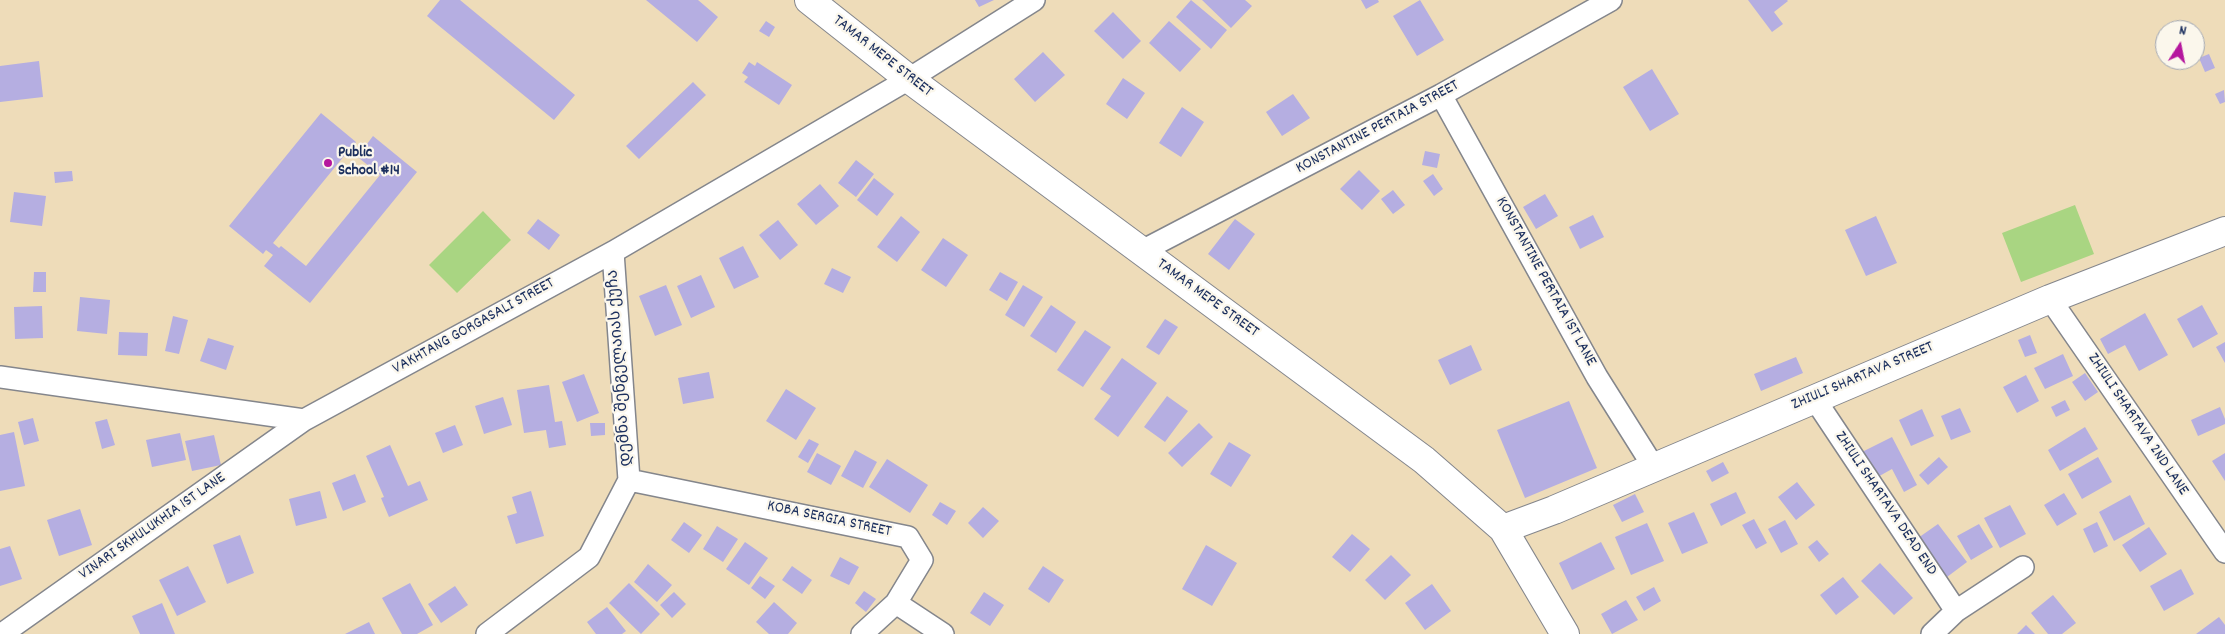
<!DOCTYPE html>
<meta charset="utf-8">
<style>
body{margin:0}
#map{position:relative;width:2225px;height:634px;overflow:hidden;background:#eedcb9;font-family:Dekko,sans-serif}
canvas{display:block}
.north{position:absolute;left:2155px;top:20px;width:50px;height:50px;box-sizing:border-box;background:#fbf7ec;border:1px solid #a1a7b3;border-radius:50%;rotate:11deg;font-size:14px;font-weight:700;line-height:20px;text-align:center;color:#1b2f5e}
.north::after{content:'';display:block;margin:auto;width:18px;height:22px;background:#b5179e;clip-path:polygon(50% 0,100% 100%,50% 72%,0 100%)}
</style>
<div id="map">
<canvas width="2225" height="634"></canvas>
<div class="north">N</div>
</div>
<script>
const g = document.querySelector('canvas').getContext('2d');
g.lineJoin = 'round';
function fill(path, color) {
  g.fillStyle = color;
  g.fill(path, 'evenodd');
}
function trace(path, color, width, dash) {
  g.strokeStyle = color;
  g.lineWidth = width;
  g.lineCap = dash ? 'butt' : 'round';
  g.setLineDash(dash || []);
  g.stroke(path);
}
function label(font, color, halo, rows, align = 'center') {
  g.font = font + ' Dekko,"Noto Sans Georgian",sans-serif';
  g.lineWidth = 4.5;
  g.setLineDash([]);
  g.textBaseline = 'middle';
  g.strokeStyle = halo;
  g.fillStyle = color;
  for (const [text, x, y, turn = 0] of rows) {
    g.save();
    g.translate(x, y);
    g.rotate((+turn || 0) * Math.PI / 180);
    g.textAlign = isNaN(turn) ? turn : align;
    if (halo) g.strokeText(text, 0, 0);
    g.fillText(text, 0, 0);
    g.restore();
  }
}
fill(new Path2D(`
 M2075,205L2094,254L2021,282L2002,233Z
 M483,211L511,240L457,293L429,265Z`), '#a9d582');
fill(new Path2D(`
 M440,0H460L575,95L554,120L427,16Z
 M646,0H698L718,17L697,42Z
 M975,0H994L979,7Z
 M1191,0L1227,30L1211,49L1176,17Z
 M1202,0H1245L1252,6L1231,28Z
 M1361,0H1378L1379,2L1366,9Z
 M1420,0L1444,40L1417,56L1393,16Z
 M1748,0H1787L1788,1L1774,12L1783,24L1772,32Z
 M1113,12L1141,41L1123,59L1094,31Z
 M766,21L775,27L769,37L759,31Z
 M1169,21L1201,49L1180,72L1149,43Z
 M1043,52L1065,75L1035,102L1014,79Z
 M2209,54L2215,68L2205,72L2199,58Z
 M39,61L43,97L0,102V66Z
 M749,62L755,66L757,62L792,85L779,105L744,82L748,77L742,73Z
 M1652,69L1679,114L1650,131L1623,87Z
 M1123,78L1145,93L1127,119L1106,104Z
 M693,82L706,95L639,159L626,146Z
 M2224,90L2225,102L2220,104L2215,94Z
 M1293,94L1310,118L1282,136L1266,112Z
 M1182,107L1204,122L1181,157L1159,143Z
 M321,113L356,142L353,146L361,152L373,136L417,172L310,303L264,266L273,255L266,250L263,254L229,226ZM349,150L380,175L306,266L281,246L279,248L273,243Z
 M1425,151L1440,154L1437,168L1422,165Z
 M856,160L874,174L856,197L838,183Z
 M1359,170L1380,191L1362,210L1340,189Z
 M72,171L73,181L55,183L54,172Z
 M1433,174L1443,189L1434,196L1423,181Z
 M874,178L894,194L877,216L857,200Z
 M820,184L839,206L816,225L797,204Z
 M1393,190L1405,205L1393,214L1381,199Z
 M14,192L46,196L42,226L10,222Z
 M1545,194L1558,216L1536,229L1523,207Z
 M1593,215L1604,237L1580,249L1569,227Z
 M901,216L920,232L897,262L877,247Z
 M1876,216L1897,263L1866,276L1845,230Z
 M538,219L560,235L549,250L527,233Z
 M1235,219L1255,234L1229,270L1208,254Z
 M778,220L798,245L780,260L759,235Z
 M943,238L968,255L946,287L921,270Z
 M743,246L759,277L734,289L719,258Z
 M832,268L851,277L843,293L824,284Z
 M34,272H46V292H33Z
 M1000,272L1018,282L1007,301L989,290Z
 M701,275L715,307L691,318L677,286Z
 M666,285L682,325L655,336L639,296Z
 M1023,285L1043,297L1024,327L1005,315Z
 M80,297L110,300L107,334L77,331Z
 M1051,305L1076,322L1056,353L1030,336Z
 M2202,305L2218,334L2193,348L2177,319Z
 M42,306L43,338L15,339L14,307Z
 M2145,313L2168,355L2139,371L2125,345L2108,354L2100,339Z
 M173,316L188,320L179,354L165,351Z
 M1165,319L1178,327L1159,355L1146,347Z
 M1085,330L1111,347L1083,387L1057,370Z
 M119,332L148,333L147,356L118,355Z
 M2030,335L2037,353L2025,357L2018,340Z
 M208,338L234,346L226,370L200,361Z
 M2225,342V363L2216,347Z
 M1471,345L1482,370L1450,385L1438,360Z
 M2063,354L2073,376L2045,389L2034,368Z
 M1796,357L1803,373L1761,391L1754,374Z
 M1122,358L1157,383L1118,437L1094,419L1111,396L1100,389Z
 M709,372L714,398L683,404L678,378Z
 M2085,373L2098,392L2085,401L2072,382Z
 M584,374L599,413L577,422L562,382Z
 M2026,375L2039,401L2017,413L2003,387Z
 M549,385L555,422L562,421L566,445L549,448L546,430L524,433L517,390Z
 M786,389L816,408L796,440L766,421Z
 M1167,396L1188,411L1165,442L1144,427Z
 M503,397L512,425L484,434L475,406Z
 M2065,400L2070,410L2056,417L2051,407Z
 M1569,401L1597,468L1525,498L1497,430Z
 M2220,407L2225,419V424L2198,436L2191,420Z
 M1960,408L1971,432L1951,440L1941,416Z
 M1922,409L1934,436L1911,446L1899,420Z
 M33,418L39,441L24,445L18,422Z
 M107,419L115,445L102,449L95,422Z
 M590,423H605V435L591,436Z
 M1199,423L1213,437L1182,467L1168,453Z
 M455,425L463,445L443,453L435,433Z
 M2085,427L2098,449L2060,471L2048,450Z
 M14,432L25,486L0,491V435Z
 M180,433L186,460L152,467L146,440Z
 M214,435L221,465L192,471L185,441Z
 M1892,437L1917,485L1904,492L1892,469L1874,479L1860,453Z
 M809,439L819,444L808,463L798,457Z
 M1229,442L1251,455L1231,487L1210,474Z
 M390,445L408,486L420,481L428,500L389,517L381,498L384,497L366,456Z
 M855,450L877,462L863,488L841,476Z
 M817,453L841,466L831,485L807,472Z
 M2225,453V481L2212,461Z
 M1939,457L1948,467L1928,485L1919,475Z
 M2098,457L2112,482L2082,499L2068,474Z
 M887,459L928,485L910,513L869,487Z
 M1723,462L1729,473L1712,482L1706,471Z
 M355,474L366,502L343,511L332,483Z
 M1797,482L1815,505L1796,520L1778,497Z
 M320,491L327,518L296,526L289,499Z
 M531,491L544,536L516,544L507,516L517,513L512,497Z
 M1736,492L1746,513L1721,526L1710,504Z
 M2064,493L2077,514L2057,526L2044,505Z
 M1635,494L1644,512L1622,522L1613,505Z
 M2130,495L2145,524L2114,541L2099,512Z
 M940,502L956,511L947,525L932,515Z
 M2010,505L2026,534L2000,548L1984,518Z
 M983,507L999,521L983,538L968,523Z
 M80,509L92,545L59,556L47,520Z
 M1694,512L1708,543L1682,554L1668,523Z
 M1754,519L1767,543L1756,549L1742,525Z
 M1785,520L1798,544L1781,553L1768,529Z
 M684,522L702,535L689,553L671,540Z
 M2097,522L2108,546L2094,553L2083,529Z
 M1647,523L1664,561L1631,575L1615,537Z
 M1938,524L1967,562L1947,577L1918,538Z
 M1979,524L1993,547L1971,560L1957,536Z
 M717,526L738,539L723,562L703,549Z
 M2149,527L2167,554L2140,572L2122,545Z
 M1352,534L1370,549L1350,572L1332,557Z
 M240,535L254,573L227,584L213,545Z
 M1817,540L1829,554L1819,562L1808,547Z
 M745,542L768,558L749,585L726,569Z
 M1601,542L1615,569L1572,590L1559,563Z
 M1206,545L1237,563L1212,606L1182,589Z
 M10,546L22,579L0,586V549Z
 M1391,555L1411,575L1385,600L1365,580Z
 M840,557L859,567L849,585L830,576Z
 M1880,563L1913,598L1894,615L1861,581Z
 M648,564L672,585L657,602L634,582Z
 M188,566L206,602L177,616L159,580Z
 M792,566L812,580L802,594L782,580Z
 M1043,566L1064,580L1049,603L1028,589Z
 M2181,569L2194,594L2164,611L2150,586Z
 M760,576L775,586L765,599L751,588Z
 M1843,577L1859,597L1836,615L1820,595Z
 M410,583L433,625L417,634H402L382,598Z
 M629,583L660,614L641,634L609,603Z
 M1432,584L1451,611L1425,630L1405,603Z
 M455,586L468,605L441,623L428,604Z
 M1654,587L1661,601L1644,611L1636,597Z
 M864,591L876,599L866,612L855,603Z
 M674,592L686,604L672,618L660,605Z
 M984,592L1004,605L990,626L970,613Z
 M2053,595L2076,623L2062,634H2048L2031,613Z
 M1626,600L1638,620L1612,634L1601,614Z
 M774,602L797,623L788,634H769L756,622Z
 M162,603L175,634H140L132,616Z
 M607,607L626,631L622,634H596L587,622Z
 M2219,617L2225,625V634H2196Z
 M369,622L375,634H345Z
 M2026,625L2035,634H2017Z`), '#b5aee1');
const minor = new Path2D(`
 M1441,95L1597,377L1653,466
 M1142,251L1441,95L1611,0
 M2050,299L2225,552
 M0,377L304,420L613,252L909,79L1034,0
 M1814,398L1956,611L2023,567
 M629,480L908,537L922,560L896,603L862,634
 M896,603L943,634
 M2,634L304,420
 M487,634L589,557L629,480L613,252
 M1932,634L1956,611`);
const tertiary = new Path2D(`
 M809,0L909,79L1424,460L1503,529L1565,634
 M1503,529L1554,510L2050,299L2225,231`);
trace(minor, '#84868c', 24);
trace(tertiary, '#84868c', 30);
trace(minor, '#fff', 21);
trace(tertiary, '#fff', 28);
for (const [x, y, r, color] of [
 [328,163,5,"#b5179e"]
]) {
  const dot = new Path2D();
  dot.arc(x, y, r, 0, 2 * Math.PI);
  g.fillStyle = color;
  g.fill(dot);
  trace(dot, '#fbf7ec', 2);
}
label('16px', '#1b2f5e', '#fbf7ec', [
 ["TAMAR MEPE STREET",882,57,38],
 ["KONSTANTINE PERTAIA STREET",1378,128,-28],
 ["KONSTANTINE PERTAIA 1ST LANE",1545,282,61],
 ["TAMAR MEPE STREET",1207,299,36],
 ["VAKHTANG GORGASALI STREET",474,327,-29],
 ["დემნა შენგელაიას ქუჩა",621,368,-94],
 ["ZHIULI SHARTAVA STREET",1863,377,-23],
 ["ZHIULI SHARTAVA 2ND LANE",2137,425,56],
 ["ZHIULI SHARTAVA DEAD END",1885,504,56],
 ["KOBA SERGIA STREET",829,520,12],
 ["VINARI SKHULUKHIA 1ST LANE",153,527,-35]
]);
label('bold 16px', '#1b2f5e', '#fbf7ec', [
 ["Public",338,154],
 ["School #14",338,172]
], 'left');
</script>
